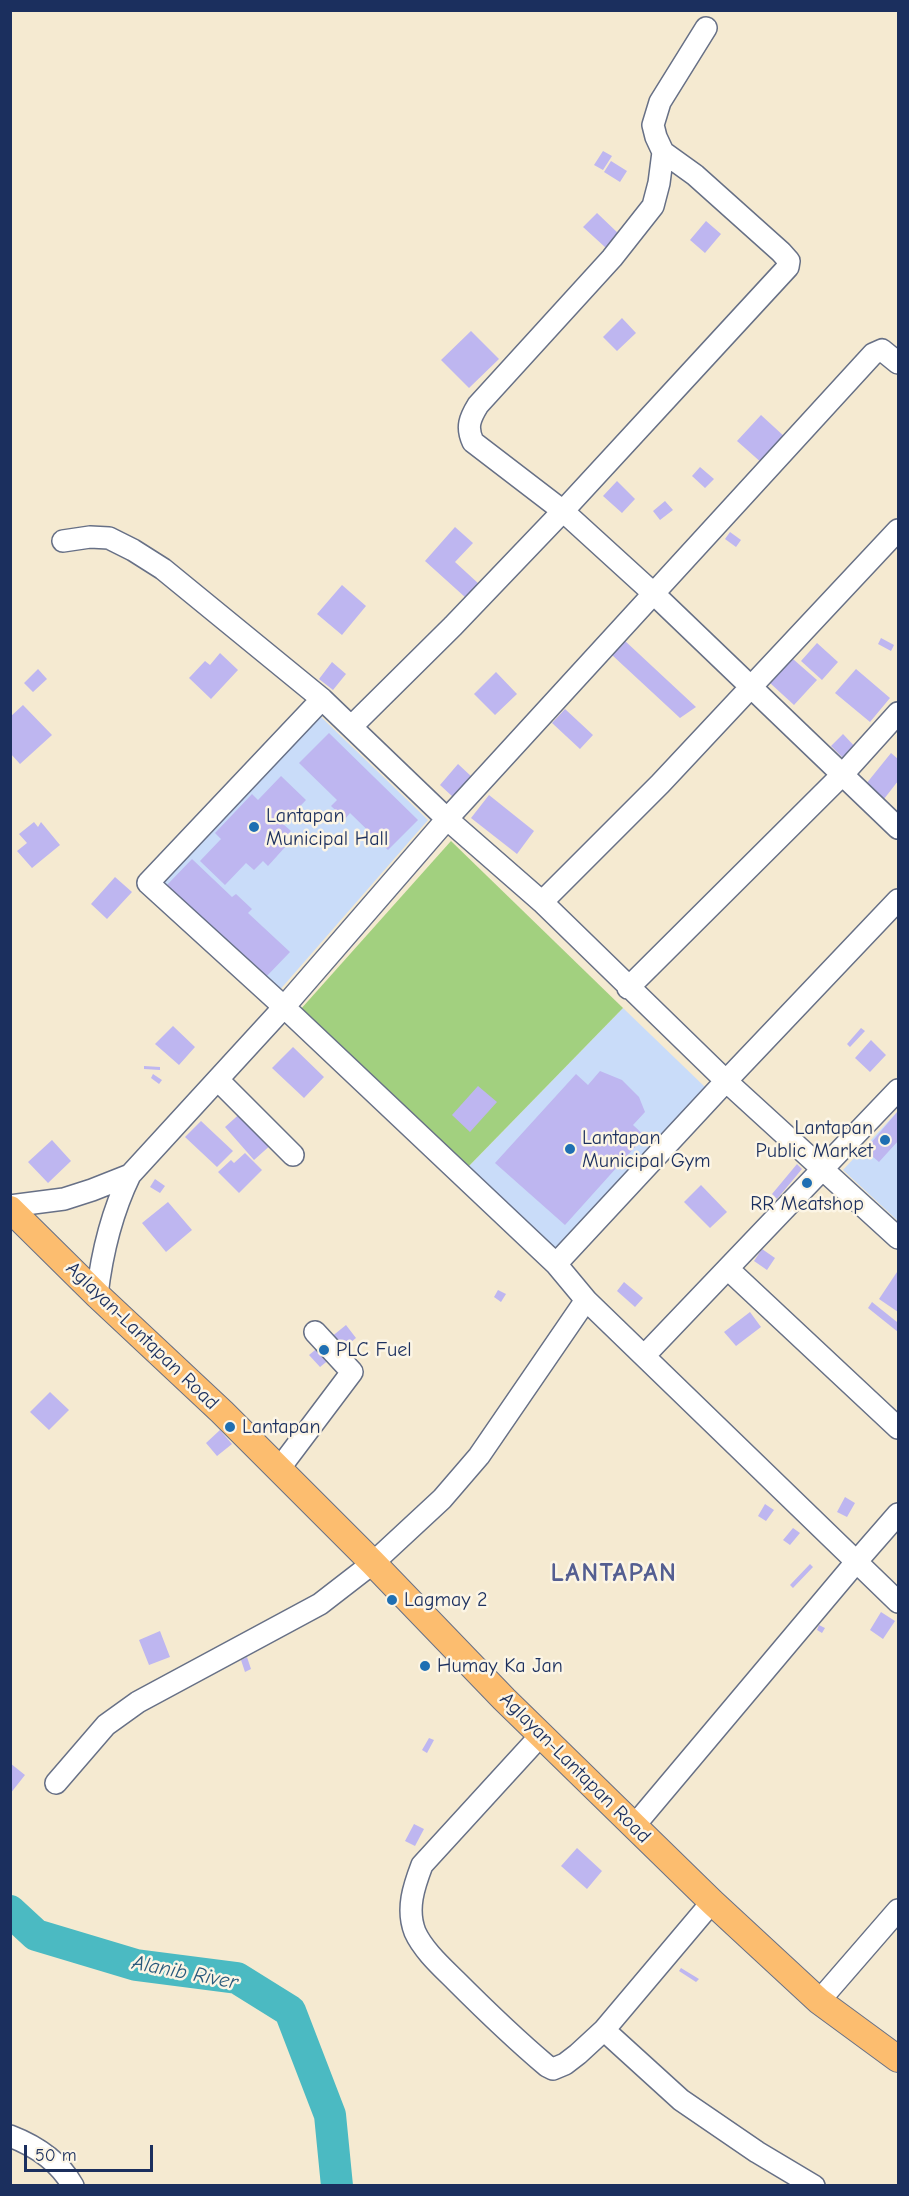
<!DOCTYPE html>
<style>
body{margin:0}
#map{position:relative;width:909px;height:2196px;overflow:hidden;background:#f5ead1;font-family:"Comic Neue",sans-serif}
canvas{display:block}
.frame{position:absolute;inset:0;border:12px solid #1b2f5e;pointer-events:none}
.scale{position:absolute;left:24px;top:2145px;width:129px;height:27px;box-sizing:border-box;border:3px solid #1b2f5e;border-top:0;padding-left:8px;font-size:18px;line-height:21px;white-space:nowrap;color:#1b2f5e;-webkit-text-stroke:4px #fcf5e5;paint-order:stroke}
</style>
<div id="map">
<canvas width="909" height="2196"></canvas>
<div class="frame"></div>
<div class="scale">50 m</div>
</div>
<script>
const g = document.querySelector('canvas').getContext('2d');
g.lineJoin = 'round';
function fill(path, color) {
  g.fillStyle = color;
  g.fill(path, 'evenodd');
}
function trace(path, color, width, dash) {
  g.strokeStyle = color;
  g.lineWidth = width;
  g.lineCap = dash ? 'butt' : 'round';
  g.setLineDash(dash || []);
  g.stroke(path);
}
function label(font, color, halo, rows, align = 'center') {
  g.font = font + ' "Comic Neue",sans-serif';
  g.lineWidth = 5;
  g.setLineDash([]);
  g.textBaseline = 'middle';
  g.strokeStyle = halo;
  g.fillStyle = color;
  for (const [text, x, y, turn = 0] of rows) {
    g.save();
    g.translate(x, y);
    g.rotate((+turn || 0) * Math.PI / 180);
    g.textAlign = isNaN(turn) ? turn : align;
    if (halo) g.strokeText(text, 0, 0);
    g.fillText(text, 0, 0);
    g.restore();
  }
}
fill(new Path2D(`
 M320,716L428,820L278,992L161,885Z
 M623,1008L705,1087L554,1250L468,1167Z
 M898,1111V1221L843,1170Z`), '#c9dcf9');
fill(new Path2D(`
 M451,841L623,1008L468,1167L300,1010Z`), '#a2d07f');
trace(new Path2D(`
 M10,1911L36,1935L136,1965L237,1978L290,2011L330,2115L337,2186`), '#4bbac2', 32);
fill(new Path2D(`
 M603,151L612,156L603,170L594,165Z
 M611,161L627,171L620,182L604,172Z
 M597,213L619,234L606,248L583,227Z
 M706,221L721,234L705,253L690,240Z
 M622,318L636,333L617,351L603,337Z
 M471,331L499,359L469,388L441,360Z
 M761,415L786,438L763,464L737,441Z
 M700,467L714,479L705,488L692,476Z
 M617,481L635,499L622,513L603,496Z
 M665,501L673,510L660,520L653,511Z
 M455,527L473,543L455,562L479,584L466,598L425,561Z
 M730,532L741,540L736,547L725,539Z
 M342,585L366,606L342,635L317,614Z
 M881,638L894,645L891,651L878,644Z
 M624,640L696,707L680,718L612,655Z
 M817,643L838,662L822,680L801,661Z
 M220,653L238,670L211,699L189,678L205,661L210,665Z
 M793,659L817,680L794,705L770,683Z
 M332,662L346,674L333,690L319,679Z
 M38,669L47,679L33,692L24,683Z
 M856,669L890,698L870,722L835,693Z
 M496,672L517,694L495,715L474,694Z
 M23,705L52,735L20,764L10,753V717Z
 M565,709L593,735L580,749L552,723Z
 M329,733L418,820L388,850L350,813L345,819L331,806L337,800L299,763Z
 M843,734L859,751L847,762L831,746Z
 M891,753L898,759V781L884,799L866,784Z
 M458,764L472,777L453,797L440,785Z
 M281,776L306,800L283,824L291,831L281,841L286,846L268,866L263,861L254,870L246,863L225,885L200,861L221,839L215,833L252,794L258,800Z
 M489,795L534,831L517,854L471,818Z
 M34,822L38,827L41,822L60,845L32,868L17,851L27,843L19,834Z
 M192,859L232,897L236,894L252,909L248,913L290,952L264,979L166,886Z
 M115,877L132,892L107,919L91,904Z
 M173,1026L195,1047L179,1065L155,1044Z
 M861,1028L865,1031L850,1047L847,1044Z
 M871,1040L886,1055L870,1072L855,1058Z
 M293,1047L324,1077L304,1098L272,1068Z
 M144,1066L160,1067V1070L144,1069Z
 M600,1071L622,1080L639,1097L645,1112L633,1125L645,1136L565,1225L495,1163L576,1074L588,1085Z
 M153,1074L162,1080L159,1084L151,1078Z
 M478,1086L497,1102L470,1132L452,1115Z
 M244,1110L273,1143L254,1160L225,1127Z
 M898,1111V1141L879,1162L865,1150Z
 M201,1121L233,1151L217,1167L185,1137Z
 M52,1140L71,1161L48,1183L28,1162Z
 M245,1153L262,1170L239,1193L218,1172L231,1160L234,1163Z
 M797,1164L802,1169L777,1199L772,1194Z
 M155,1179L165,1186L160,1193L150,1187Z
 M701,1185L727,1212L710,1228L684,1202Z
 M168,1202L192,1230L166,1252L142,1223Z
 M762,1249L775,1258L767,1270L754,1261Z
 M897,1272L898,1273V1312L879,1299Z
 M624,1282L643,1298L635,1307L617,1291Z
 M498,1290L506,1294L501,1302L494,1297Z
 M872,1302L897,1322L898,1320V1332L868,1308Z
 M750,1312L761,1327L736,1346L724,1332Z
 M346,1325L356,1338L320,1367L309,1355Z
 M50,1392L69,1410L49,1430L30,1412Z
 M220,1430L232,1444L217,1456L206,1443Z
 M845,1497L855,1503L847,1517L837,1512Z
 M765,1504L774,1510L766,1521L758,1516Z
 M793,1528L800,1533L790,1545L783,1540Z
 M810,1564L813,1567L793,1588L790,1585Z
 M881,1612L895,1621L883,1639L870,1630Z
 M819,1625L825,1628L822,1633L817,1630Z
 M160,1631L170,1657L149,1665L139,1640Z
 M247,1657L251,1669L245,1672L241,1660Z
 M429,1738L434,1740L427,1753L422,1750Z
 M10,1763L25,1775L10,1794Z
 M414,1824L424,1829L415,1846L405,1841Z
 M577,1848L602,1871L587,1889L561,1866Z
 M681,1968L699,1979L696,1982L679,1971Z`), '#beb6f0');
const minor = new Path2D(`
 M706,28L660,102L653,125L656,137L663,152L659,183L653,206L612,258L478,405C470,418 466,427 473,442L563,511L653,593L898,828
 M63,541L90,537L109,538L133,550L163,569L322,699L447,819L542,902L726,1081L898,1238
 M322,699L148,883L284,1007L556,1264L586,1300L898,1602
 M352,726L453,626L563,511L788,267L789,261L781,252L695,175L663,152
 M542,902L660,784L898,530
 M628,988L843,774L898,713
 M218,1080L293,1155
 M10,1206L64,1199L92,1190L130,1175
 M556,1264L726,1081L898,900
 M728,1269L898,1428
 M97,1295C102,1252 111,1214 130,1175L284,1007L447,819L873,354L882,350L898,363
 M644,1356L898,1090
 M279,1469L352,1372L315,1332
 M541,1735L422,1865C414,1886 406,1909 415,1932C423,1950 442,1967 456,1981C486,2011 515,2039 547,2066L553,2069L565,2064L578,2054L604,2030L712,1902
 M56,1783L106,1725L138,1702L320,1604L373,1563L442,1499L479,1456L586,1300
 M634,1826L857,1561L898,1514
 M819,2001L898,1910
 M604,2030L681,2100L757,2152L814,2186
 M10,2136C36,2146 59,2161 73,2186`);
const major = new Path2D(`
 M10,1209L97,1295L222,1412L373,1563L504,1699L712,1902L819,2001L898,2059`);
trace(minor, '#677086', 24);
trace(major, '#677086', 28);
trace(minor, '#fff', 21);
trace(major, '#fcbd6f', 26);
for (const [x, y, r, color] of [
 [254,827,6,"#1f6fb2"],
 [885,1140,6,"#1f6fb2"],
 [570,1149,6,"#1f6fb2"],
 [807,1183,6,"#1f6fb2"],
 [324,1350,6,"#1f6fb2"],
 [230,1427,6,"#1f6fb2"],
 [392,1600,6,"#1f6fb2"],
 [425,1666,6,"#1f6fb2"]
]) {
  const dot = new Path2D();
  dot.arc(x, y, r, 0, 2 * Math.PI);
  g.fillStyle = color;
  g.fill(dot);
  trace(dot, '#fcf5e5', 2);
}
label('20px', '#1b2f5e', '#fcf5e5', [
 ["Lantapan",266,816],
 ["Municipal Hall",266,839],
 ["Lantapan",873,1128,"right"],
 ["Public Market",873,1151,"right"],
 ["Lantapan",582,1138],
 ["Municipal Gym",582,1161],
 ["RR Meatshop",807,1204,"center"],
 ["PLC Fuel",336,1350],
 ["Lantapan",242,1427],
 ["Lagmay 2",404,1600],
 ["Humay Ka Jan",437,1666]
], 'left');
label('20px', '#1b2f5e', '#fcf5e5', [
 ["Aglayan-Lantapan Road",142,1336,44],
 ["Aglayan-Lantapan Road",575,1768,45]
]);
label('italic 21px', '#29597c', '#fcf5e5', [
 ["Alanib River",185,1973,11]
]);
g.letterSpacing = '1.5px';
label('bold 26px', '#545e91', '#fcf5e5', [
 ["LANTAPAN",614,1574]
]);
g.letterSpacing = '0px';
</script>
